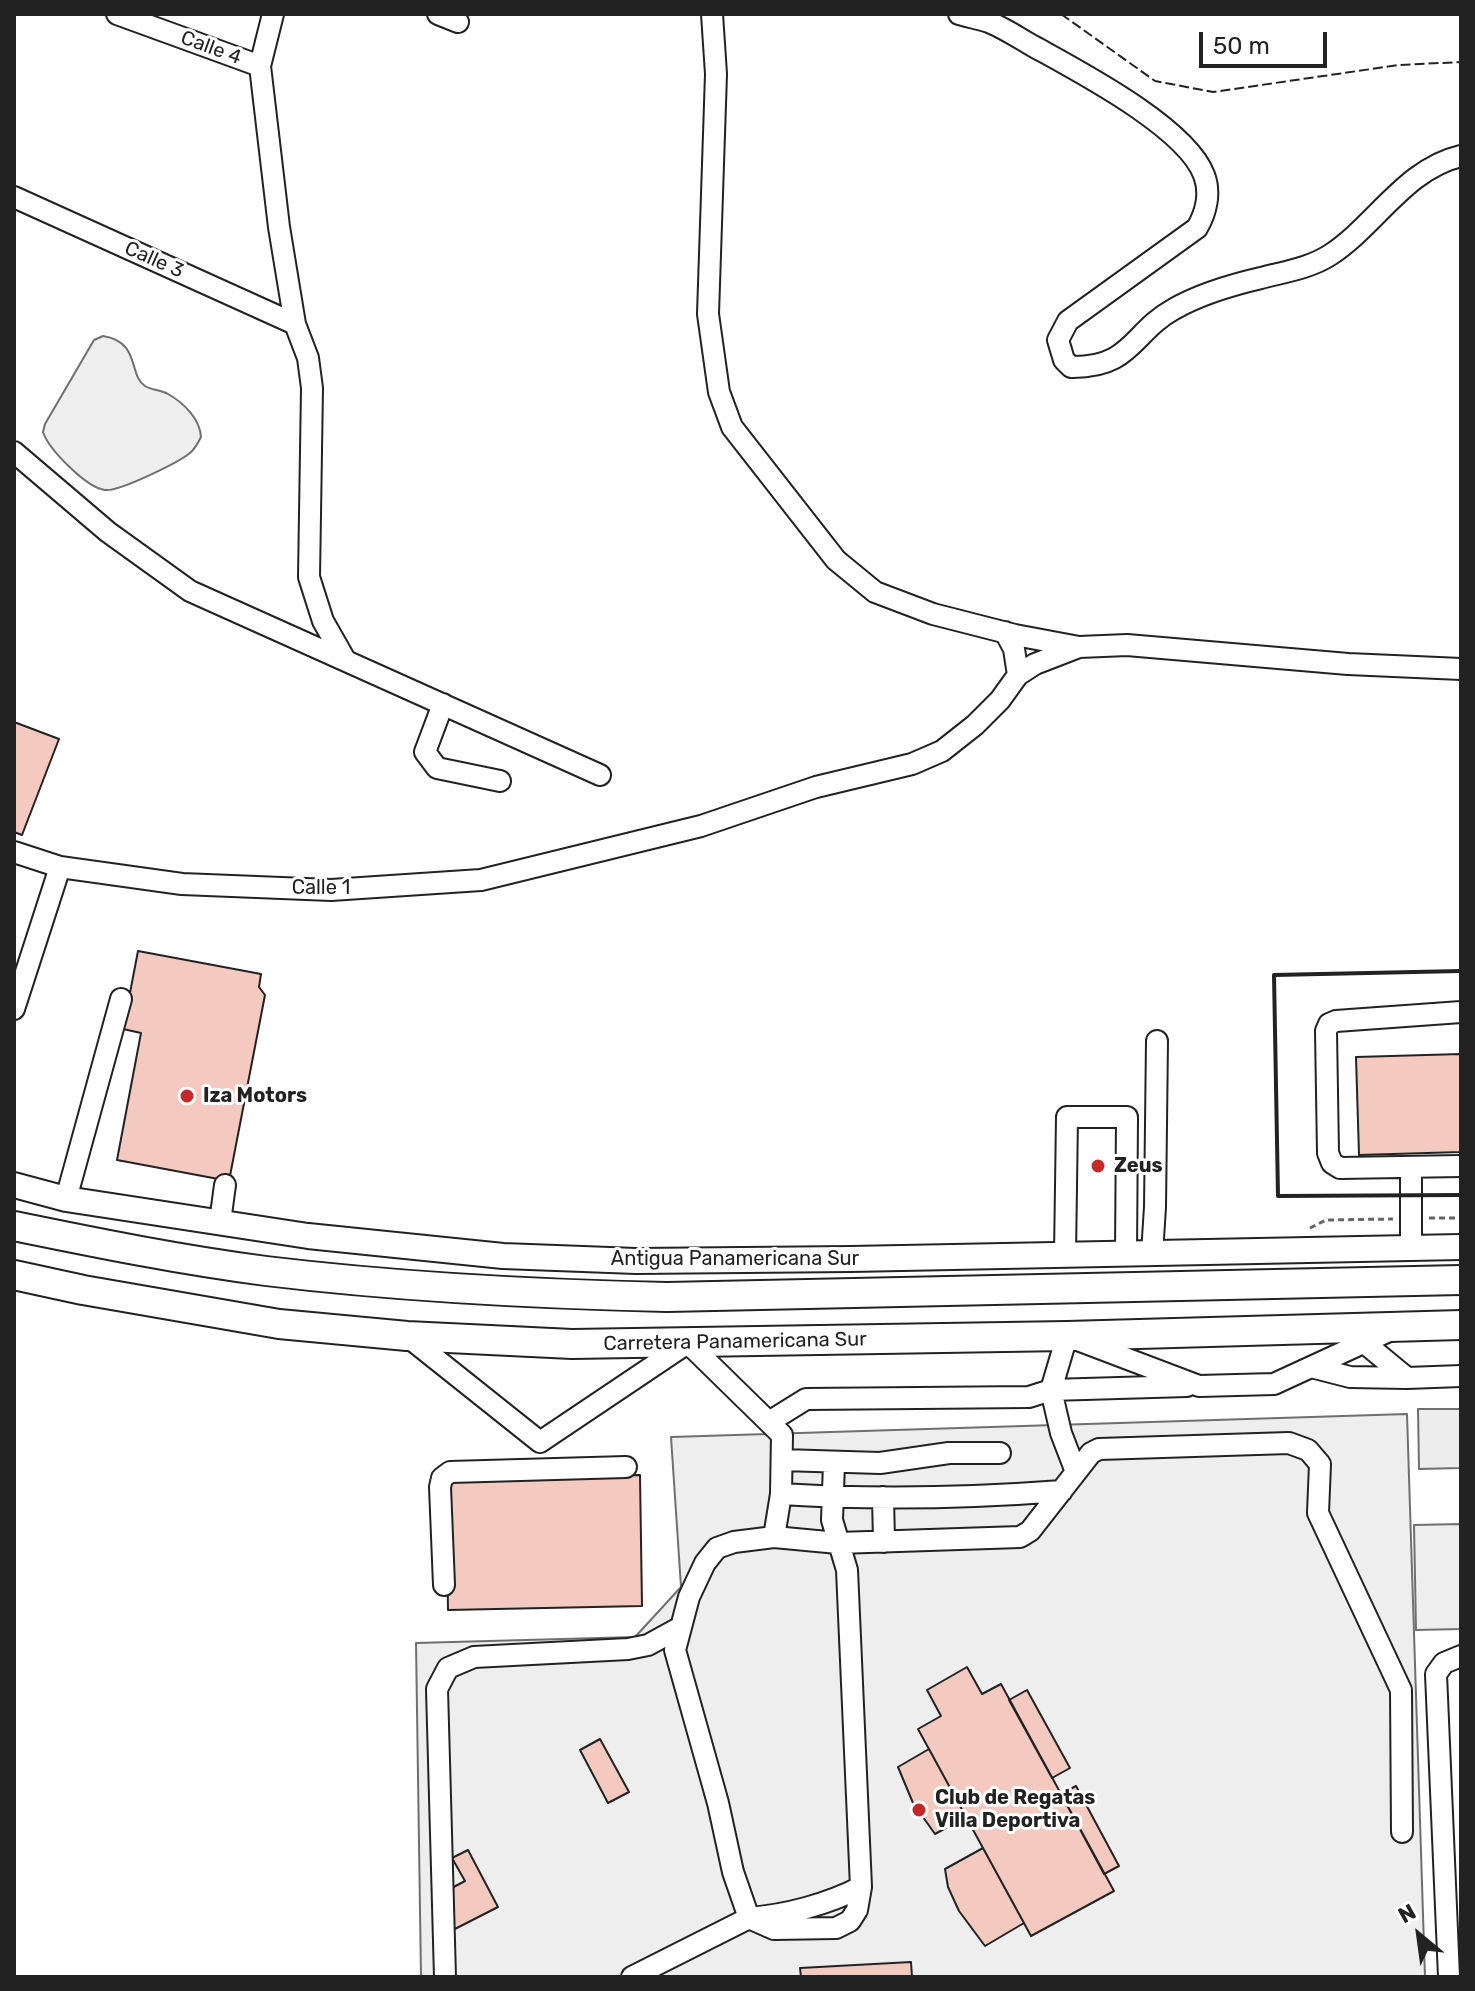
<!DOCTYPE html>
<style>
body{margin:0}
#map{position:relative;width:1475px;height:1991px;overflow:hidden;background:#fff;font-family:Rubik,sans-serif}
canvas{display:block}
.frame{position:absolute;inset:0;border:16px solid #222;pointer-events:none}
.north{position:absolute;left:1379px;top:1895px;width:80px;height:80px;-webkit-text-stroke:6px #fff;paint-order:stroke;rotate:331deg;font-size:22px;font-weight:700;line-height:32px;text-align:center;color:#222}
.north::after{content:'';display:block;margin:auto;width:28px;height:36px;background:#222;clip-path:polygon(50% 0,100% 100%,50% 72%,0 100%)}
.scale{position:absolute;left:1199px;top:32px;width:128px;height:36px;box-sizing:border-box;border:4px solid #222;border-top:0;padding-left:10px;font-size:24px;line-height:28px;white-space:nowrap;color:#222;-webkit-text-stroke:6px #fff;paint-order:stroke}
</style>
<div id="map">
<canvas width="1475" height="1991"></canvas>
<div class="frame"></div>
<div class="north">N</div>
<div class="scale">50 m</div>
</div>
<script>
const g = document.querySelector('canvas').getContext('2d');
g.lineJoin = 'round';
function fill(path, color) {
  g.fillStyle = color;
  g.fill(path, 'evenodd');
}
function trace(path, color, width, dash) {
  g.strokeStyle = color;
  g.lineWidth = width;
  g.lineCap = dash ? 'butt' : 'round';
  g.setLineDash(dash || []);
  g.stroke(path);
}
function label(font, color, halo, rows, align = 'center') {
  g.font = font + ' Rubik,sans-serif';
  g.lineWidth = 6;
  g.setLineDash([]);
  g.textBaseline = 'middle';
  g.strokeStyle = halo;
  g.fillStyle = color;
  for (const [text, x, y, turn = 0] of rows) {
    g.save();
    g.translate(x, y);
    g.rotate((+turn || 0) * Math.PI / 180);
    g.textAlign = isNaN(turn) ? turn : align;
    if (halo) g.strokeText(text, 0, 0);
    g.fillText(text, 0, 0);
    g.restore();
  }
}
const green = new Path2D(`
 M103,336C141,342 128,375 145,386C151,390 161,390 168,394C184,403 200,419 201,437C198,443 195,449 190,453C179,462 119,492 105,490C87,488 49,450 43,432L45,424L94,340Z
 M1407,1414L1425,1977H421L416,1643L635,1637L681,1587L671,1437Z
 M1461,1524V1629L1416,1630L1414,1525Z`);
fill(green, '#eee');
trace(green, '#6f6f6f', 2);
const parking = new Path2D(`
 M1418,1409H1461V1468L1419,1469Z`);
fill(parking, '#ededed');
trace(parking, '#6f6f6f', 2);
const building = new Path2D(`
 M14,722L59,739L22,835L14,832Z
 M138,951L261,974L259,987L265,995L229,1181L117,1160L141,1033L123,1029Z
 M1461,1054V1152L1359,1155L1356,1057Z
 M640,1475L642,1606L448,1610L446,1479Z
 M967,1667L982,1694L1001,1684L1114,1891L1031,1936L918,1729L941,1716L927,1690Z
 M1027,1690L1070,1768L1052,1778L1009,1700Z
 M600,1739L629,1792L608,1803L580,1750Z
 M929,1749L966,1817L935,1834L913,1803L898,1767Z
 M1076,1786L1119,1866L1104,1874L1061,1794Z
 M983,1848L1024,1923L985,1946L959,1911L948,1887L945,1869Z
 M468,1850L498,1907L449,1932L448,1890L465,1881L452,1858Z
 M911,1962L912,1977H801L800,1968Z`);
fill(building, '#f3c9c0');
trace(building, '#222', 2);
const minor = new Path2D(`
 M117,14L260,66
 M273,14L260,66L279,227L295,324L308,358L312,388L309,577L323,621L344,658
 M438,14L458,22
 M712,14L716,74L708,314L719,392L732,427L836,560L875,592L933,614L1015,635L1079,647
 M959,14C969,17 980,19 989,22C1004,28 1019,38 1033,46C1078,71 1186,127 1204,175C1211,193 1206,213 1197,228L1068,321L1058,340L1064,360L1071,367C1132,368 1132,332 1174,309C1200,294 1231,285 1261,278C1284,272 1310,268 1330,255C1376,225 1405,169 1461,156
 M14,197L295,324
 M14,452L108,532L190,591L600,775
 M1005,632L1014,649L1018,675
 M443,704L425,752L437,768L500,781
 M14,852L60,867L182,884L331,890L481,880L701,826L816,787L912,764L942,751L975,725L1000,700L1018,675L1035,664L1079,647L1127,645L1348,664L1461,669
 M14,1009L60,867
 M1461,1012L1336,1021L1329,1024L1326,1031L1328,1153L1332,1163L1340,1168L1461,1166
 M66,1199L121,999
 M220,1222L225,1185
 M1411,1248V1168
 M1152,1254L1155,1207L1157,1041
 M1065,1255L1067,1117H1127L1126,1254
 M407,1336L540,1442L686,1344
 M1356,1336L1407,1378L1461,1376
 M688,1343L782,1435L781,1494L774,1537L734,1542L717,1548L705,1563L689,1597L675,1650L718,1803L733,1872L749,1918C787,1915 828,1904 861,1887L847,1570L832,1520L834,1463
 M1311,1367L1350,1377L1407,1378
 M769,1422L806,1399L1029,1397L1051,1390L1067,1336L1199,1386L1274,1384L1389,1331
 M782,1460L880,1463L949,1453H1000
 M1076,1472L1061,1433L1051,1390L1187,1386
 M781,1494C875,1500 969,1498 1062,1491
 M883,1497L884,1542
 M774,1537L838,1543L1020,1537L1030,1531L1091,1453L1099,1449L1289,1443L1308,1450L1320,1464L1318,1513L1401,1690L1402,1832
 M444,1585L440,1487L442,1478L450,1472L626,1467
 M445,1977L437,1689L448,1668L474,1657L628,1649L648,1645L679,1628
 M632,1977L749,1918L774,1929L836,1928L850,1921L857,1910L861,1887
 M1449,1977L1436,1674L1444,1663L1461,1656`);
const major = new Path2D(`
 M14,1185L66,1199L308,1236L503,1256L636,1261L851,1259L1461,1247`);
const highway = new Path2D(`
 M14,1226C97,1243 181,1260 266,1271C399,1287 533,1294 667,1297L1461,1280
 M14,1275L83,1290L279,1324L407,1336L572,1344L1067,1336L1461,1325`);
trace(minor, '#222', 24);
trace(major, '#222', 28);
trace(highway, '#222', 32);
trace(new Path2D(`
 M1429,1218H1461
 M1310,1228L1326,1220L1393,1219`), '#646464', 3, [6, 4]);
trace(minor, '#fff', 20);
trace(major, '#fff', 24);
trace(highway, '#fff', 28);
trace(new Path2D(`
 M1061,14L1155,81L1213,92L1399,65L1461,62`), '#222', 2, [10, 4]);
trace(new Path2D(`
 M1461,971L1274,975L1278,1196L1461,1195`), '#222', 4);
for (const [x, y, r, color] of [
 [187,1096,8,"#c62828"],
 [1098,1166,8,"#c62828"],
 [919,1810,8,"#c62828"]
]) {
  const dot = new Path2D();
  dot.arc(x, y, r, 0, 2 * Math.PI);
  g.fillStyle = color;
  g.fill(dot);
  trace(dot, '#fff', 3);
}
label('20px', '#222', '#fff', [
 ["Calle 4",211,48,20],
 ["Calle 3",154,260,24],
 ["Calle 1",321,888],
 ["Antigua Panamericana Sur",735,1259],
 ["Carretera Panamericana Sur",735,1342,-1]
]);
label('bold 20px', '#222', '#fff', [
 ["Iza Motors",203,1096],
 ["Zeus",1114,1166],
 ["Club de Regatas",935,1798],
 ["Villa Deportiva",935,1821]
], 'left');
</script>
